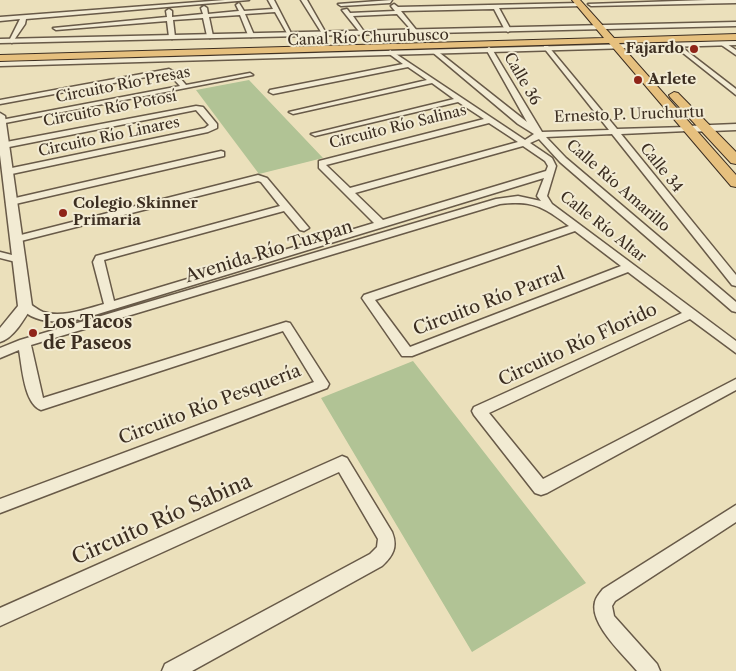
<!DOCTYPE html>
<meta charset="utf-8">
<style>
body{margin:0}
canvas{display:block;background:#ebe0bb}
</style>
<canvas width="736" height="671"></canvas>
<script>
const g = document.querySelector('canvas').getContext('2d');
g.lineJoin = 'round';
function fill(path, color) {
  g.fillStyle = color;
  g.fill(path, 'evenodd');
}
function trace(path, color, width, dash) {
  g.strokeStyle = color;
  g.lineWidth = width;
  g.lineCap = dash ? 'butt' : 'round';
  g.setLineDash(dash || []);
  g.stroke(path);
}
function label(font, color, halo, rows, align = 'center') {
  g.font = font + ' "Libre Caslon Text",serif';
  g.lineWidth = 4;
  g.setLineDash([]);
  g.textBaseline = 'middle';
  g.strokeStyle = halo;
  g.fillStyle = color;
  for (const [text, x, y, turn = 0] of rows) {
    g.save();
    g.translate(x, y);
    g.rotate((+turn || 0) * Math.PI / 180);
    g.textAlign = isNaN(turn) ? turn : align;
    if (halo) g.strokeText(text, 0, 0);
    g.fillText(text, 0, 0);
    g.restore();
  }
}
fill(new Path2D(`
 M249,80L323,158L259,174L196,90Z
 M413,361L586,583L472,652L321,398Z`), '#b1c395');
const minor = new Path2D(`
 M225,0H249L26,19L25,24L12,43L9,41L20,19L0,21V17Z
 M268,0H274L292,35H288L275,12L245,14L254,35L251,37L248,35L240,15L209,17L213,36L210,38L207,36L203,18L173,20L175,37L172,39L169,37L167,21L56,30L53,28L167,17L166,11L169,9L172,11V17L203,14L201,8L204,6L207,8L208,14L239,11L236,5L239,3L244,11L273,9Z
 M301,0H307L327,35H323Z
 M392,0L390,3L341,6L338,4Z
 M707,0H736V3L591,6L588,4Z
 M580,3L582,6L499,8L511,30L508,32L505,30L494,9L401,11L418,32L415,34L397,14L353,16L365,33L362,35L342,10L347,9L350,13L395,11L391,6L394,4L398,7Z
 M675,42L736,89V95L673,45Z
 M720,42H724L736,50V55L720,44Z
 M544,46H548L617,129L687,127L691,129L687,131L621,134L736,275V286L732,285L612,134L546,137L566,158L736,302V312L732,311L560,162L539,139L530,143L552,158L556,166L547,196L552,204L736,341V353L690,319L489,413L543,479L736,379V390L547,493L541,495L535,493L474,415L472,411L474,407L682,313L628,272L412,356H402L364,301L362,298L364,295L569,226C544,207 533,200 500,204L31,345L43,398L286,322L290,323L329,384L327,388L0,513V499L314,382L283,331L41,410C24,404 22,366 19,350L0,358V348L20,340L496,199L518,196L541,201L537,196L544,178L88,317C67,323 34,326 19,306L25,302C32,304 36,309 43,312C62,318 86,309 104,304L93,262L96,256L280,206L261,182L258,181L17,242L12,239L13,237L258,175L267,178L309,228L304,231L300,230L284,211L104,260L114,301L374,223L319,168V161L484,119L458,102L315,136L311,134L454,99L432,83L293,114L289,112L427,80L408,67L273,94L269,92L270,90L403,64L388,53L390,50L525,140L534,134L518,124L431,51L436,50L527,122L486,49L489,47L492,49L542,132L609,130L544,48ZM489,123L518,142L350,188L326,165ZM523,146L545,161L548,166L546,171L383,220L355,193ZM575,231L621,266L410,347L375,300Z
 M169,69L175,72L186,85L250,73L253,75L0,124L1,120L180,86L168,73L0,104V100Z
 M196,106L203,107L217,124V128L208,132L7,175L3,172L7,169L205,128L209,125L196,110L4,148L0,145L1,143Z
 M221,151L224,152V156L11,205L6,202L11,199Z
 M0,252L24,258L25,260L20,263L0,258Z
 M342,456L347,458L392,532C398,547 393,556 382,566L192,671H162L165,664L370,554L377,547L378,539L339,472L0,626V608Z
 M736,505V522L615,601L612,606L614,616L657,664L660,671H637C624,655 589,624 595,602C596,597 600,593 603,589Z`);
const tertiary = new Path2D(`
 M736,22V26L0,43V39Z
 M736,41V45L0,66V62Z
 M0,113L5,116L32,306C25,318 14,338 0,342V328L18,306L0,155Z
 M736,124V130L687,132L682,129L687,126Z`);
const primary = new Path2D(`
 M572,0H580L614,38L736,34V40L619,43L736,175V187L731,186L609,43L0,61V55L604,38Z
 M674,92L678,93L736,152V164L731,163L670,97L669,95Z`);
trace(minor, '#685a48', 3);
trace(tertiary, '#685a48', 3);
trace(primary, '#3c2e21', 2);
fill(minor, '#f2ebd3');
fill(tertiary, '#f2ebd3');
fill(primary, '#e6c07e');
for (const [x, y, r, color] of [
 [694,49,5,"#8f2418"],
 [638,80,5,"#8f2418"],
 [63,213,5,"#8f2418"],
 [33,333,5,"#8f2418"]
]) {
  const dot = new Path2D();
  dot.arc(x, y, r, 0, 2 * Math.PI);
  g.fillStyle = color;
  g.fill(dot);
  trace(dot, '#f2ebd3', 2);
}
label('15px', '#3c2e21', '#f2ebd3', [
 ["Canal Río Churubusco",368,38,-2],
 ["Calle 36",522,79,60],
 ["Circuito Río Presas",123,85,-11],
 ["Circuito Río Potosí",110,109,-11],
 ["Ernesto P. Uruchurtu",629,115,-2],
 ["Circuito Río Salinas",398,127,-14],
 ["Circuito Río Linares",109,137,-12],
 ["Calle 34",661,168,51],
 ["Calle Río Amarillo",618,186,41],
 ["Calle Río Altar",603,227,38]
]);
label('bold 15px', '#3c2e21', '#f2ebd3', [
 ["Fajardo",684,49,"right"],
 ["Arlete",648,80],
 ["Colegio Skinner",73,204],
 ["Primaria",73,221]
], 'left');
label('18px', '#3c2e21', '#f2ebd3', [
 ["Avenida Río Tuxpan",269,252,-17],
 ["Circuito Río Parral",489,302,-21],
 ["Circuito Río Florido",578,345,-25],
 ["Circuito Río Pesquería",210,405,-21]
]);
label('bold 18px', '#3c2e21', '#f2ebd3', [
 ["Los Tacos",43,323],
 ["de Paseos",43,344]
], 'left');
label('21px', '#3c2e21', '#f2ebd3', [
 ["Circuito Río Sabina",162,520,-24]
]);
</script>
